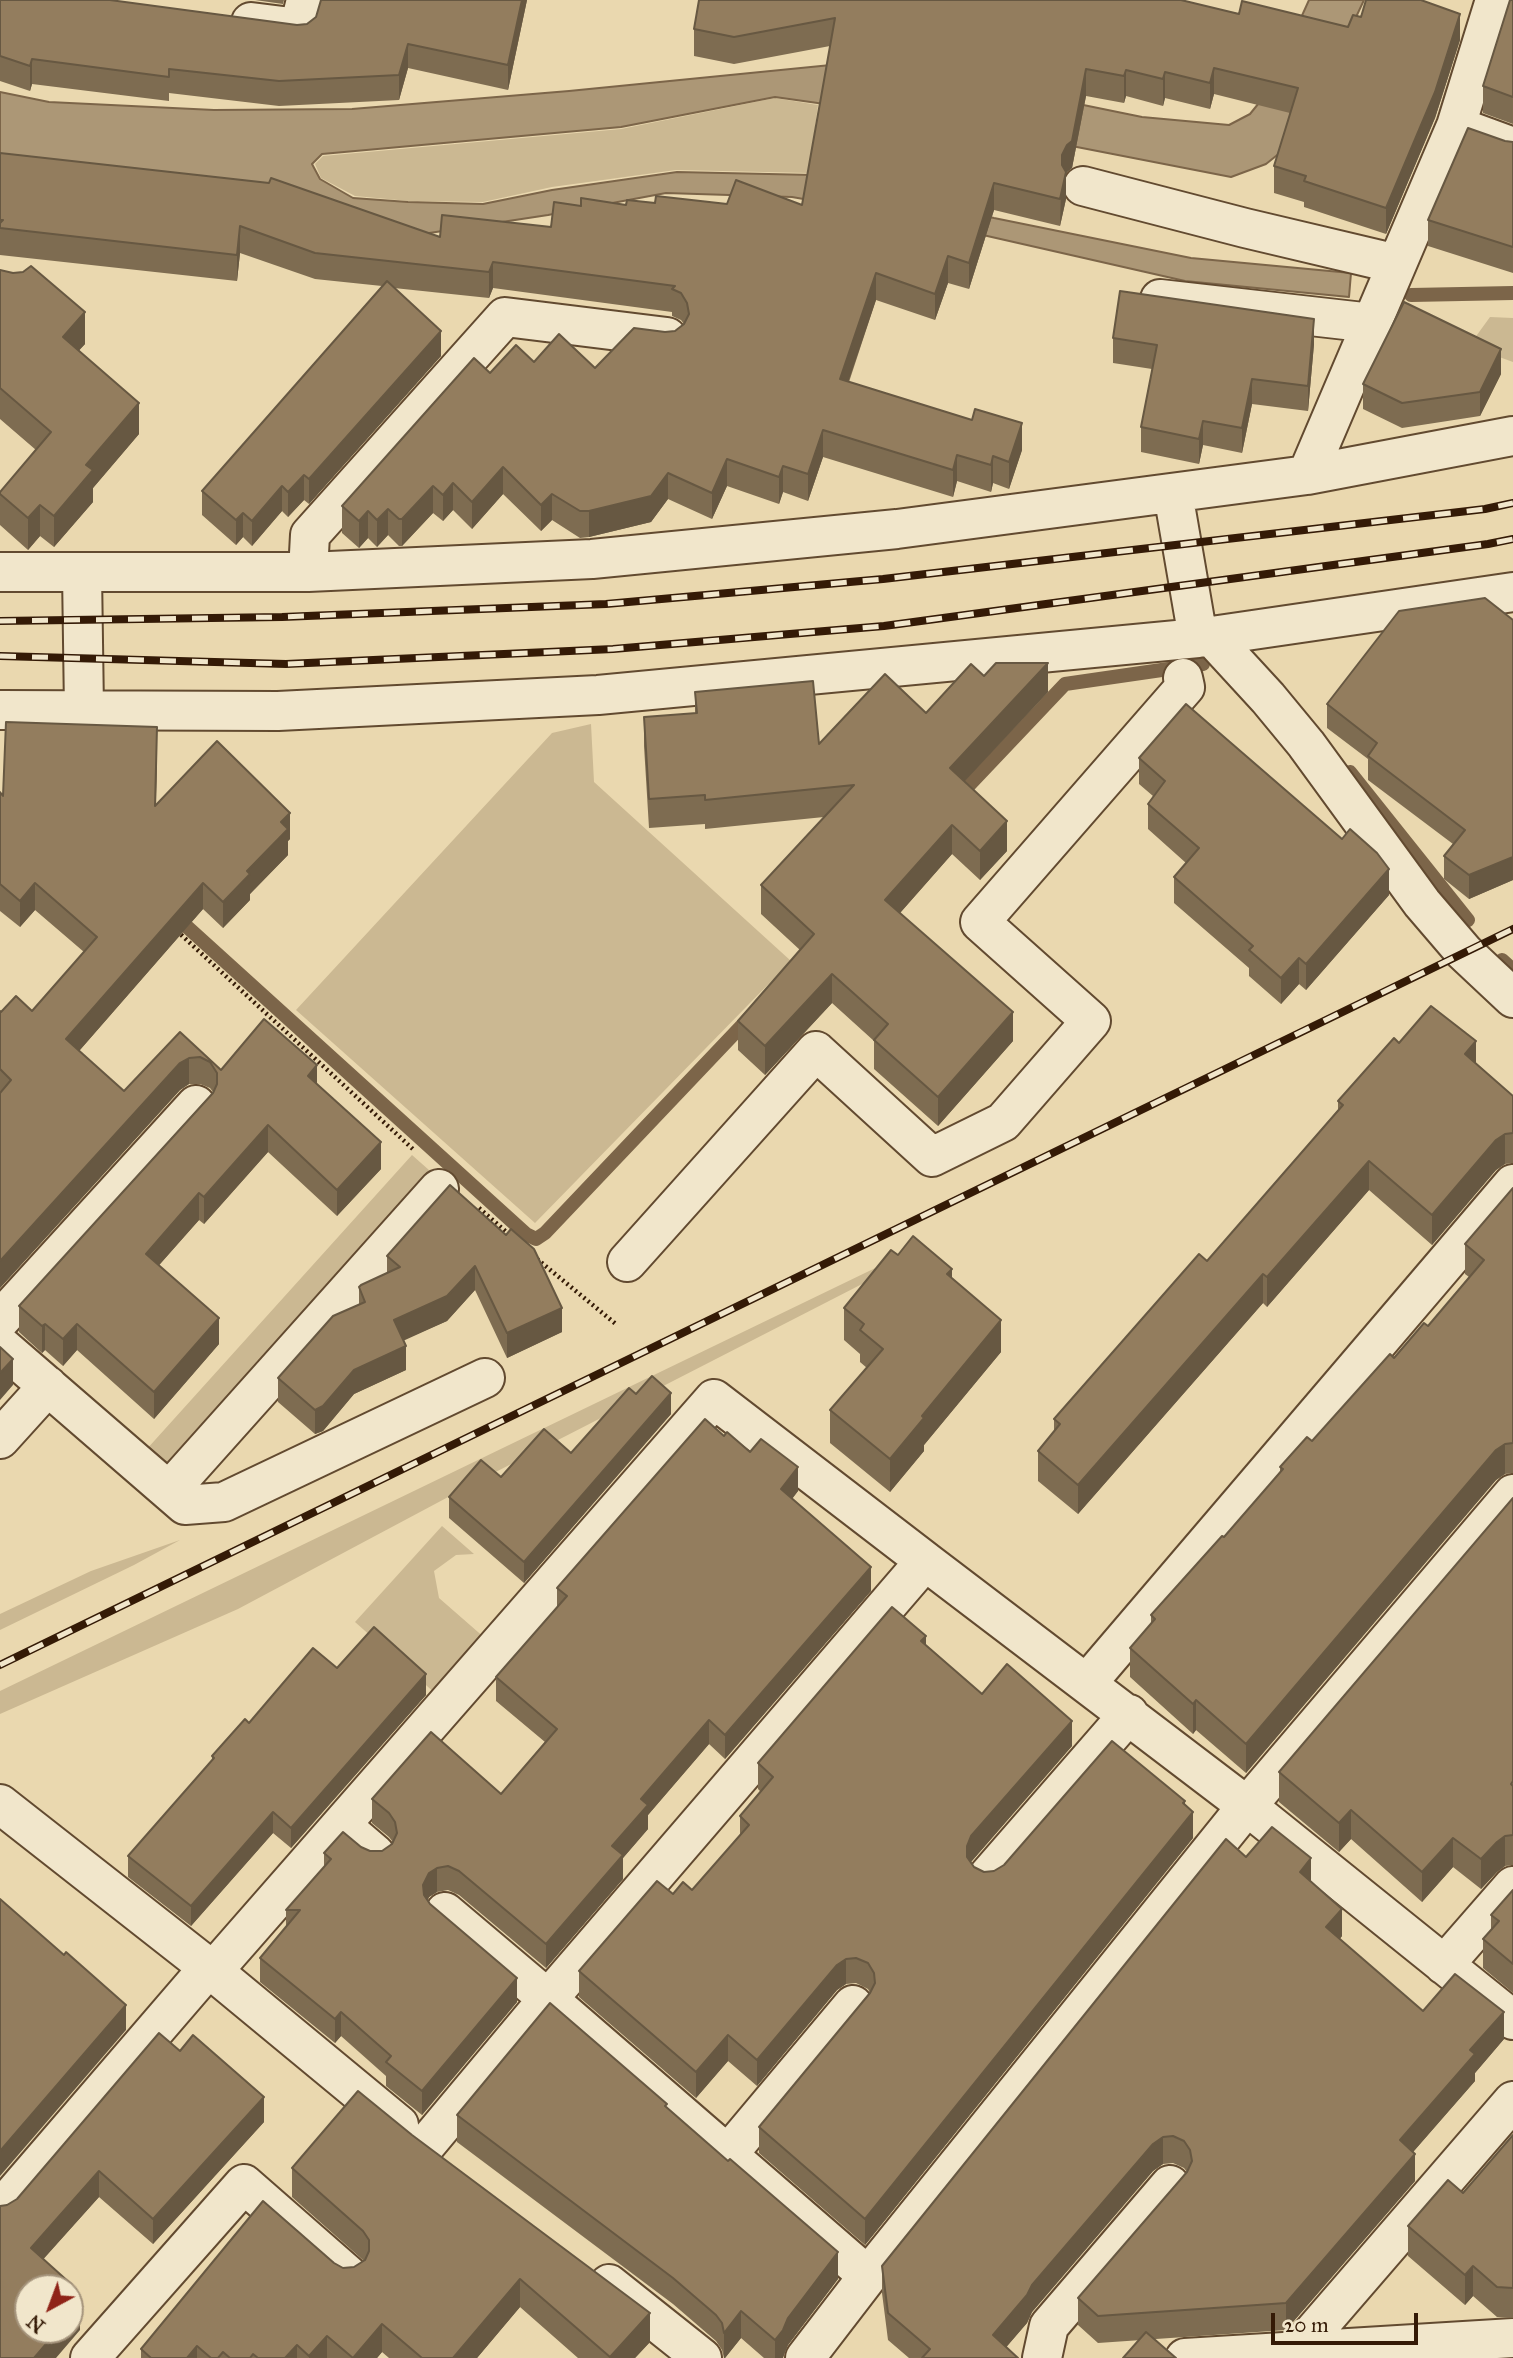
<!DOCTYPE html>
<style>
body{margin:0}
#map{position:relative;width:1513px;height:2358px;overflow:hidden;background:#ead8af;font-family:"IM FELL Great Primer",serif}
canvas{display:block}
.north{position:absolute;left:14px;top:2274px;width:70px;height:70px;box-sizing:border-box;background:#f1e6cb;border:2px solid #a5947c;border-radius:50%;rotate:221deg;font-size:19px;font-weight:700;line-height:28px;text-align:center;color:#341a06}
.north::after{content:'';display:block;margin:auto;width:24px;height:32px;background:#8f2418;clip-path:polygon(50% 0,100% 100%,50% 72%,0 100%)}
.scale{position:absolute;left:1271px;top:2313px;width:147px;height:32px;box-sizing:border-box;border:4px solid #341a06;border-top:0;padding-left:9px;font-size:21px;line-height:24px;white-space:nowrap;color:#341a06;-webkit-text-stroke:5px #f1e6cb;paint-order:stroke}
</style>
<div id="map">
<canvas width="1513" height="2358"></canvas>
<div class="north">N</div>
<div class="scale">20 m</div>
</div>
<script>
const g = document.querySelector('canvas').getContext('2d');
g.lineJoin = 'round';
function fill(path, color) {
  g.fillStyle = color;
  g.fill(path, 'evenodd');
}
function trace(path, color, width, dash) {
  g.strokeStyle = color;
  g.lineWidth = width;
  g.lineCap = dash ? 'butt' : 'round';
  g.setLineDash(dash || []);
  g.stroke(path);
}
fill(new Path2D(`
 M775,98L818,105L809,173L676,170L552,187L483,202L409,201L355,196L321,178L315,164L323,156L621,129Z
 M1490,317L1513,318V362L1469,346Z
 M591,724L594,782L791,961L535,1223L296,1010L552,733Z
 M412,1155L456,1194L187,1487L146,1450Z
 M925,1244L905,1262L482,1479L238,1609L0,1714V1691Z
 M442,1526L474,1554L456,1555L434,1571L439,1598L486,1639L436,1694L355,1622Z
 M180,1540L134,1565L0,1630V1614L91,1571Z`), '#cbb892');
const water = new Path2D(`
 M1309,0H1364L1309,117L1291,144L1266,164L1231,177L938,120L775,97L621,127L322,154L312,164L320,179L353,198L408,202L483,204L552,190L677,172L814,175L994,218L1191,258L1351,273L1349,297L1185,281L895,215L792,197L666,193L548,215L403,237L0,160V92L49,102L214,110L352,109L569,91L841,64L971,82L1142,117L1229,125L1250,114L1267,93Z`);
fill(water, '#ac9776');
trace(water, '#7c6549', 2);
trace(new Path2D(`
 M1411,295L1513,293
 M1350,772L1468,920
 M956,799L1065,684L1203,664
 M174,915L526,1234L536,1239L545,1233L750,1017
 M1502,960L1513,970`), '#7c6549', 14);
const minor = new Path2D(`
 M1495,0L1456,126L1513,147
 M251,22L299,28L306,0
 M1083,186L1245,228L1397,264
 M1160,299L1372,323
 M1307,475L1456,126
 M1173,493L1198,638
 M0,572H308L592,559L897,529L1307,475L1513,436
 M82,572L84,710
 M308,572L310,535L505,317L667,337
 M1211,636L1268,698L1306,744L1422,903L1464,952L1513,998
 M0,710L278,711L598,695L1198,638L1513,592
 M627,1262L816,1051L932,1157L1003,1122L1091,1021L980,922L1185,687L1183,678
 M0,1320L196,1105
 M0,1345L185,1505L224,1502L485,1378
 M0,1439L48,1386
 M169,1491L439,1189
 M1087,1683L1513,1184
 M0,1804L209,1968L399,2125
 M341,1825L375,1854
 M988,1876L1129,1714
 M1444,1965L1513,1886
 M213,1971L714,1399L925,1561
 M425,2146L548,1999L445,1912
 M728,2154L853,2005
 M0,2210L198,1980
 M868,2276L1247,1806L1513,1494
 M609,2284L702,2358
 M90,2358L244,2184L348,2275
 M805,2358L868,2276L548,1999L925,1561L1247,1806L1513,2020
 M1042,2358L1049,2326L1170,2185
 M1185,2358L1513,2338
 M1291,2358L1513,2101`);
trace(minor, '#624a30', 42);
trace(new Path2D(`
 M177,931L415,1151
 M479,1208L512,1237
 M537,1259L617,1325`), '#341a06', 4.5, [2, 3.5]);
trace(minor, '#f1e6cb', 38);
const rail = new Path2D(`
 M0,621L282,617L606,604L883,579L1485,509L1513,503
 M0,656L286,664L613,649L884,626L1488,544L1513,539
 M0,1665L1513,929`);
trace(rail, '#341a06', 8);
trace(rail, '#f1e6cb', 5, [16]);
fill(new Path2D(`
 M0,0L297,25L527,0L508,90L408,68L399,100L279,106L169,93V101L32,84L30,91L0,81Z
 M255,0H284L283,4Z
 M699,0L1239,14L1348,27L1361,17L1460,40L1435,118L1386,234L1304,207V202L1274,193V166L1290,113L1214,94L1210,109L1165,98L1163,106L1126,96L1124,103L1086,96L1072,168L1066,173V199L1060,226L994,210L969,289L948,283L935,320L876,300L849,382L1022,450L1009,489L993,483L991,492L957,481L953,497L823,457L808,501L783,492L779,504L727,486L712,519L668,499L651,522L589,537L580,538L552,520L541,531L503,494L472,529L453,510L443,521L433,513L402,546H399L388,535L377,547L368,538L359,548L342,533V506L490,373L534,362L595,368L665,332L675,331L684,324L681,320L672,316V312L493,288L489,298L394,288L441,356L309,504L304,500L288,517L282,511L252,546L243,537L236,545L202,515V491L382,286L315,279L240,253L237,281L0,255V153L440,237L551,227L581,206L655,203L802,205L830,46L734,64L694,56V29Z
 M1513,0V124L1483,113V86Z
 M1505,141L1513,142V273L1428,246V220Z
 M0,270L85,344L79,350L139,434L93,488V502L54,547L40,536L28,550L0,525V492L36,450L0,419Z
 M1113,338L1314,344L1308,411L1252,404L1242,453L1203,445L1199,464L1141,452V427L1152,369L1113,363Z
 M1501,374L1480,416L1402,428L1363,409V384Z
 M1513,620V880L1469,899L1444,879V856L1453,844L1368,780V759L1327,728V704Z
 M984,676L1048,692L964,781L1007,851L980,880L952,854L900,913L1013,1041L938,1126L874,1069V1041L832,1003L765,1075L738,1050V1021L800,950L761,914V885L824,817L705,829V824L649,828L644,746V717L695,713V692L819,744L926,713Z
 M157,754L156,805L290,839L288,841V855L250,894V900L223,928L203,909L79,1051L124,1091L180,1032L221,1070L317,1084L381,1169L337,1216L268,1152L204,1224L199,1220L159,1265L219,1344L154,1419L77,1350L63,1366L45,1350L42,1353L19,1332V1306L213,1092L210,1088L200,1084H189L180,1090L0,1288V1011L1,1012L32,1011L84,952L35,910L20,927L0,911V792L3,796Z
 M1139,758L1389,895L1306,990L1299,984L1281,1004L1249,976V968L1174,903V877L1186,863L1148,829V804L1153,796L1139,784Z
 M1399,1043L1476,1063L1513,1096V1163L1505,1164L1496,1170L1432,1245L1369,1190L1267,1307L1263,1303L1078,1514L1038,1481V1451L1054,1431V1419L1207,1261L1338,1110V1101Z
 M450,1185L562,1332L507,1358L475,1290L447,1321L403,1340L406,1370L354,1394L323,1431L315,1434L278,1402V1378L359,1305V1287L387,1273V1256Z
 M1513,1188V1473L1505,1474L1496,1480L1246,1773L1196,1730L1193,1734L1130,1677V1648L1151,1624V1615L1224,1537L1280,1473V1467L1312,1441L1394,1358L1428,1326L1469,1277L1465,1274V1244Z
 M898,1255L952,1278L1001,1352L924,1445V1451L890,1492L830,1443V1410L867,1368L860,1362V1354L844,1340V1308Z
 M636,1394L671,1414L524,1583L449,1518V1497L501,1477L571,1453Z
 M724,1436L750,1452L798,1491L792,1499L871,1591L725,1759L709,1744L648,1815V1829L623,1858V1879L546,1968L459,1895L448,1890L437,1892L429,1897L428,1900L430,1904L517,2002L422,2115L386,2086V2076L341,2036L335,2043L260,1982V1958L286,1927V1910L324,1867V1853L361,1847L370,1851H382L392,1844L393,1842L389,1837L372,1823V1799L501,1794L545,1742L496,1701V1677L557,1607V1588Z
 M1513,1498V1865L1505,1866L1497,1872L1481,1889L1453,1867L1422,1902L1351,1839L1339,1852L1279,1802V1772Z
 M926,1645L982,1694L1072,1746L971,1862L974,1867L984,1872L994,1871L1185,1805L1193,1838L865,2245L759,2153V2127L870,1993L868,1989L856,1983L846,1984L837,1990L757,2086L728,2061L696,2098L579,1997V1971L673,1894L692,1890L740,1836V1816L761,1792L758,1789V1763Z
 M337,1668L426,1695L291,1848L273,1833L191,1926L128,1877V1856L212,1760V1756L249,1723Z
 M1246,1857L1311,1882L1342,1936L1340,1939L1423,2011L1504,2039L1475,2073V2081L1413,2152L1415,2181L1286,2330L1098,2343L1078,2325V2298L1187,2172L1184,2168L1173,2163L1163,2164L1153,2171L1032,2312L1027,2323L1006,2347L1018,2358H909L888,2340L882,2293V2266Z
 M1513,1890V1993L1483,1968V1939L1491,1930V1915Z
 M159,2033L264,2122L153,2244L99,2197L43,2259L71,2297L80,2330L7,2205L17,2199Z
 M667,2108L838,2279L788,2345L783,2358H764L741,2338L725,2358H724L722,2350L716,2341L673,2304L457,2142V2115Z
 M1513,2135V2318L1497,2317L1473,2296L1465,2305L1408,2256V2226L1463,2193Z
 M292,2168L650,2342L635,2358H578L520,2307L477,2358H389L382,2352L377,2358H141V2349L334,2263L343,2268L354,2267L364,2261L292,2197Z`), '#7e6c51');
fill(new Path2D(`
 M522,0H527L508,90V65Z
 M1460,14V40L1435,118L1386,234V208Z
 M408,44V68L399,100V75Z
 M32,59V84L30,91V66Z
 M1214,68V94L1210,109V83Z
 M1086,69V96L1072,168L1066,173V199L1060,226L1062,155Z
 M1126,70V96L1124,103V76Z
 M1165,72V98L1163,106V79Z
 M994,183V210L969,289V263Z
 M240,226V253L237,281V255Z
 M948,256V283L935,320V294Z
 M493,262V288L489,298V272Z
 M876,273V300L840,406V379Z
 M85,312V344L63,368V337Z
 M1314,319V344L1308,411V386Z
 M441,331V356L309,504V479Z
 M1501,349V374L1480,416V392Z
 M1252,379V404L1242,453V428Z
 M139,403V434L93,488V502L54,547V516L86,465Z
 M1203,421V445L1199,464V439Z
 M1022,423V450L1009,489V462Z
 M823,430V457L808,501V474Z
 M957,455V481L953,497V470Z
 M993,456V483L991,492V465Z
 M727,459V486L712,519V493Z
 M783,466V492L779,504V477Z
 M503,467V494L472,529V502Z
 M668,473V499L651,522L589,537V511Z
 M304,475V500L288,517V492Z
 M453,483V510L443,521V495Z
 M282,486V511L252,546V521Z
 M433,486V513L402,546V519Z
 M552,494V520L541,531V505Z
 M40,505V536L28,550V518Z
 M388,509V535L377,547V520Z
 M368,511V538L359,548V521Z
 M243,513V537L236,545V520Z
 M1048,663V692L950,797V768Z
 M157,727V754L155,832V806Z
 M290,813V839L288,841V855L250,894V900L223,928V902L247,871L281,822Z
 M1007,821V851L980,880V851Z
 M952,825V854L885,930V900Z
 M1513,857V880L1469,899V875Z
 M1389,869V895L1306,990V964Z
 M35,883V910L20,927V901Z
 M203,883V909L66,1066V1039Z
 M1299,958V984L1281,1004V978Z
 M832,974V1003L765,1075V1046Z
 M1013,1012V1041L938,1126V1097Z
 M1476,1041V1071L1465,1054Z
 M189,1058V1084L180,1090L0,1288V1261L180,1063Z
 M317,1065V1091L308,1076Z
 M268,1125V1152L204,1224V1197Z
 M1505,1134V1164L1496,1170L1432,1245V1215L1496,1140Z
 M381,1142V1169L337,1216V1190Z
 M1369,1161V1190L1267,1307V1277Z
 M199,1193V1220L146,1280V1254Z
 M475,1266V1290L447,1321L394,1345V1320Z
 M952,1269V1301L947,1274Z
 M1263,1274V1303L1078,1514V1485Z
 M562,1308V1332L507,1358V1333Z
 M219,1318V1344L154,1419V1392Z
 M1001,1320V1352L924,1445V1451L890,1492V1459L922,1416Z
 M45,1324V1350L42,1353V1326Z
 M77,1324V1350L63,1366V1339Z
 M406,1346V1370L354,1394L323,1431L315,1434V1410L354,1370Z
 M13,1359V1385L0,1400V1373Z
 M671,1393V1414L524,1583V1562Z
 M1505,1444V1474L1496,1480L1246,1773V1744L1496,1450Z
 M798,1467V1491L781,1513V1489Z
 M871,1567V1591L725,1759V1735Z
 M926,1636V1661L921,1641Z
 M426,1674V1695L291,1848V1828Z
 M1196,1700V1730L1193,1734V1704Z
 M709,1720V1744L648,1815V1829L623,1858V1879L546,1968V1944L612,1846L641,1799Z
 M1072,1721V1746L971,1862L967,1871V1846L971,1836Z
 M1185,1801V1822L1193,1812V1838L865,2245V2219Z
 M1351,1810V1839L1339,1852V1823Z
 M273,1812V1833L191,1926V1906Z
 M1505,1836V1866L1497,1872L1481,1889V1859L1497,1842Z
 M1453,1838V1867L1422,1902V1872Z
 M1311,1858V1885L1300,1872Z
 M437,1868V1892L429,1897L423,1909V1885L429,1873Z
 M1342,1909V1936L1326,1954V1927Z
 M846,1959V1984L837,1990L757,2086V2060L837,1965Z
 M517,1978V2002L422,2115V2091Z
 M126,2005V2030L0,2176V2151Z
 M341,2012V2036L335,2043V2019Z
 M1504,2012V2039L1475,2073V2081L1400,2167V2140L1470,2050Z
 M728,2035V2061L696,2098V2072Z
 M264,2097V2122L153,2244V2219Z
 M1163,2137V2164L1153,2171L1032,2312L1027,2323L997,2358L993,2335L1032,2285L1153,2144Z
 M1415,2154V2181L1286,2330V2303Z
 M99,2171V2197L31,2273V2248Z
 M838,2252V2279L788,2345L783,2357V2358H775V2340L788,2318Z
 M1473,2266V2296L1465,2305V2275Z
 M520,2279V2307L477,2358H453Z
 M80,2304V2330L56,2358H34L58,2330H70V2316Z
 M741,2311V2338L725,2358H724V2333Z
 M650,2313V2342L635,2358H610Z
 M382,2324V2352L377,2358H353Z
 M327,2336V2358H309V2356Z
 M297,2345V2358H285Z
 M197,2346V2358H187Z`), '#675842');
const building = new Path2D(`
 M0,0H110L297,25L307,24L316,17L321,0H522L508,65L408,44L399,75L279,81L169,69V77L32,59L30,66L0,56Z
 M699,0H1181L1239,14L1242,1L1348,27L1353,15L1361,17L1366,0H1421L1460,14L1435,92L1386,208L1304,181L1306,176L1274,166L1298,88L1214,68L1210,83L1165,72L1163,79L1126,70L1124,76L1086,69L1072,141L1067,145L1062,155V165L1066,172L1060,199L994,183L969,263L948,256L935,294L876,273L840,379L972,420L975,409L1022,423L1009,462L993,456L991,465L957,455L953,470L823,430L808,474L783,466L779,477L727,459L712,493L668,473L651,496L589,511H580L552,494L541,505L503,467L472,502L453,483L443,495L433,486L402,519H399L388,509L377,520L368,511L359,521L342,506L474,358L490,373L516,345L534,362L559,334L595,368L634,328L665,332L675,331L684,324L689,314L687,303L681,293L672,289L675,286L493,262L489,272L315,253L240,226L237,255L0,228V223L3,220H0V153L269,183L271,178L440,237L442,215L551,227L554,202L581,206V198L626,205L627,200L655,203L656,196L727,204L736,180L802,205L835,18L734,37L694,29Z
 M1510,0H1513V97L1483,86Z
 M1468,128L1505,141L1513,142V247L1428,220Z
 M31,266L85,312L63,337L139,403L86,465L93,470L54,516L40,505L28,518L0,494V492L51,432L0,388V270L13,273L23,272Z
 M387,281L441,331L309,479L304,475L288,492L282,486L252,521L243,513L236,520L202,491Z
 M1120,291L1314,319L1308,386L1252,379L1242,428L1203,421L1199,439L1141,427L1157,345L1113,338Z
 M1404,302L1501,349L1480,392L1402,403L1363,384Z
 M1485,598L1513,620V857L1469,875L1444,856L1465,830L1368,756L1377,743L1327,704L1399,611Z
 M996,663H1048L950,768L1007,821L980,851L952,825L885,900L1013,1012L938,1097L874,1040L888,1024L832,974L765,1046L738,1021L814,934L761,885L854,785L705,800V795L649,799L644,717L697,713L695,692L813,681L819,744L885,674L926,713L971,664L984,676Z
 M1186,704L1342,839L1350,829L1377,853L1389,869L1306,964L1299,958L1281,978L1249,950L1253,946L1174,877L1199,848L1148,804L1165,781L1139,758Z
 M6,722L157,727L155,806L217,741L290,813L281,822L288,829L247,871L250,874L223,902L203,883L66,1039L124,1091L180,1032L221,1070L264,1019L317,1065L308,1076L381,1142L337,1190L268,1125L204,1197L199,1193L146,1254L219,1318L154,1392L77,1324L63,1339L45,1324L42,1326L19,1306L213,1093L217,1084V1073L210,1062L200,1057L189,1058L180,1063L0,1261V1093L11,1080L0,1069V1011L1,1012L16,996L32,1011L97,937L35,883L20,901L0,884V792L3,796Z
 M1431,1006L1476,1041L1465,1054L1513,1096V1133L1505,1134L1496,1140L1432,1215L1369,1161L1267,1277L1263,1274L1078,1485L1038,1451L1060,1424L1054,1419L1199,1254L1207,1261L1343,1105L1338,1101L1394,1038L1399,1043Z
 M450,1185L506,1235L511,1229L534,1249L562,1308L507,1333L475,1266L447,1296L394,1320L406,1346L354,1370L323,1406L315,1410L278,1378L333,1316L365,1302L359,1287L361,1285L400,1267L387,1256Z
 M1513,1188V1443L1505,1444L1496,1450L1246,1744L1196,1700L1193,1704L1130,1648L1155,1619L1151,1615L1222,1536L1224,1537L1283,1469L1280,1467L1307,1437L1312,1441L1390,1354L1394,1358L1424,1323L1428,1326L1484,1260L1465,1244Z
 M913,1236L952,1269L947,1274L1001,1320L922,1416L924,1418L890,1459L830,1410L883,1349L860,1330L864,1324L844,1308L891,1250L898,1255Z
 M0,1347L13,1359L0,1373Z
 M652,1376L671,1393L524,1562L449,1497L481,1460L501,1477L544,1429L571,1453L629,1388L636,1394Z
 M705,1419L724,1436L727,1432L750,1452L761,1439L798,1467L781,1489L871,1567L725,1735L709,1720L641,1799L648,1805L612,1846L623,1855L546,1944L459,1871L448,1866L437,1868L429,1873L423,1885L424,1895L430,1904L517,1978L422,2091L386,2062L391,2056L341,2012L335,2019L260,1958L300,1910H286L331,1859L324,1853L343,1832L361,1847L370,1851H382L392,1844L397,1833L395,1822L389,1813L372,1799L431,1732L501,1794L557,1729L496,1677L567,1596L557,1588Z
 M1513,1498V1781L1511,1784L1513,1786V1835L1505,1836L1497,1842L1481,1859L1453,1838L1422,1872L1351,1810L1339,1823L1279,1772Z
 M892,1607L926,1636L921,1641L982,1694L1007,1664L1072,1721L971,1836L967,1846V1857L974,1867L984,1872L994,1871L1004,1865L1112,1741L1185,1801L1183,1803L1193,1812L865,2219L759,2127L870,1993L875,1983L874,1973L868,1963L856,1958L846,1959L837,1965L757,2060L728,2035L696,2072L579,1971L657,1881L673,1894L683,1882L692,1890L749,1825L740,1816L773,1777L758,1763Z
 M374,1627L426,1674L291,1828L273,1812L191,1906L128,1856L214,1758L212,1756L245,1719L249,1723L313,1648L337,1668Z
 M1272,1827L1311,1858L1300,1872L1342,1909L1326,1927L1423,2011L1455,1974L1504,2012L1470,2050L1475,2054L1400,2140L1415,2154L1286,2303L1098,2316L1078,2298L1187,2172L1192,2161L1190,2150L1184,2141L1173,2136L1163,2137L1153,2144L1032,2285L1027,2295L993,2335L1018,2358H922L930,2349L888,2313L882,2266L1226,1839L1246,1857Z
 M1513,1890V1964L1483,1939L1499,1921L1491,1915Z
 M0,1899L64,1955L66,1952L126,2005L0,2151Z
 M550,2003L667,2104L665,2106L728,2161L730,2159L838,2252L788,2318L783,2330L775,2340L741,2311L724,2333L722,2323L716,2315L673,2278L457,2115Z
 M159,2033L180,2051L193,2035L264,2097L153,2219L99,2171L31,2248L71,2284L67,2288H28V2330H58L34,2358H0V2206L7,2205L17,2199Z
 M358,2091L412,2135L650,2313L610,2357L520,2279L453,2358H422L382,2324L353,2358L327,2336L309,2356L297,2345L285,2358H258L253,2354L250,2358H230L223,2352L218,2358H211L197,2346L187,2358H151L141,2349L263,2201L334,2263L343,2268L354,2267L365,2260L369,2251V2240L363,2231L292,2168Z
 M1513,2135V2288L1497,2287L1473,2266L1465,2275L1408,2226L1448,2180L1463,2193Z
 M70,2296L80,2304L70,2316Z
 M1146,2332L1176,2358H1123Z`);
fill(building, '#937d5e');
trace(building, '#675842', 2);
</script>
